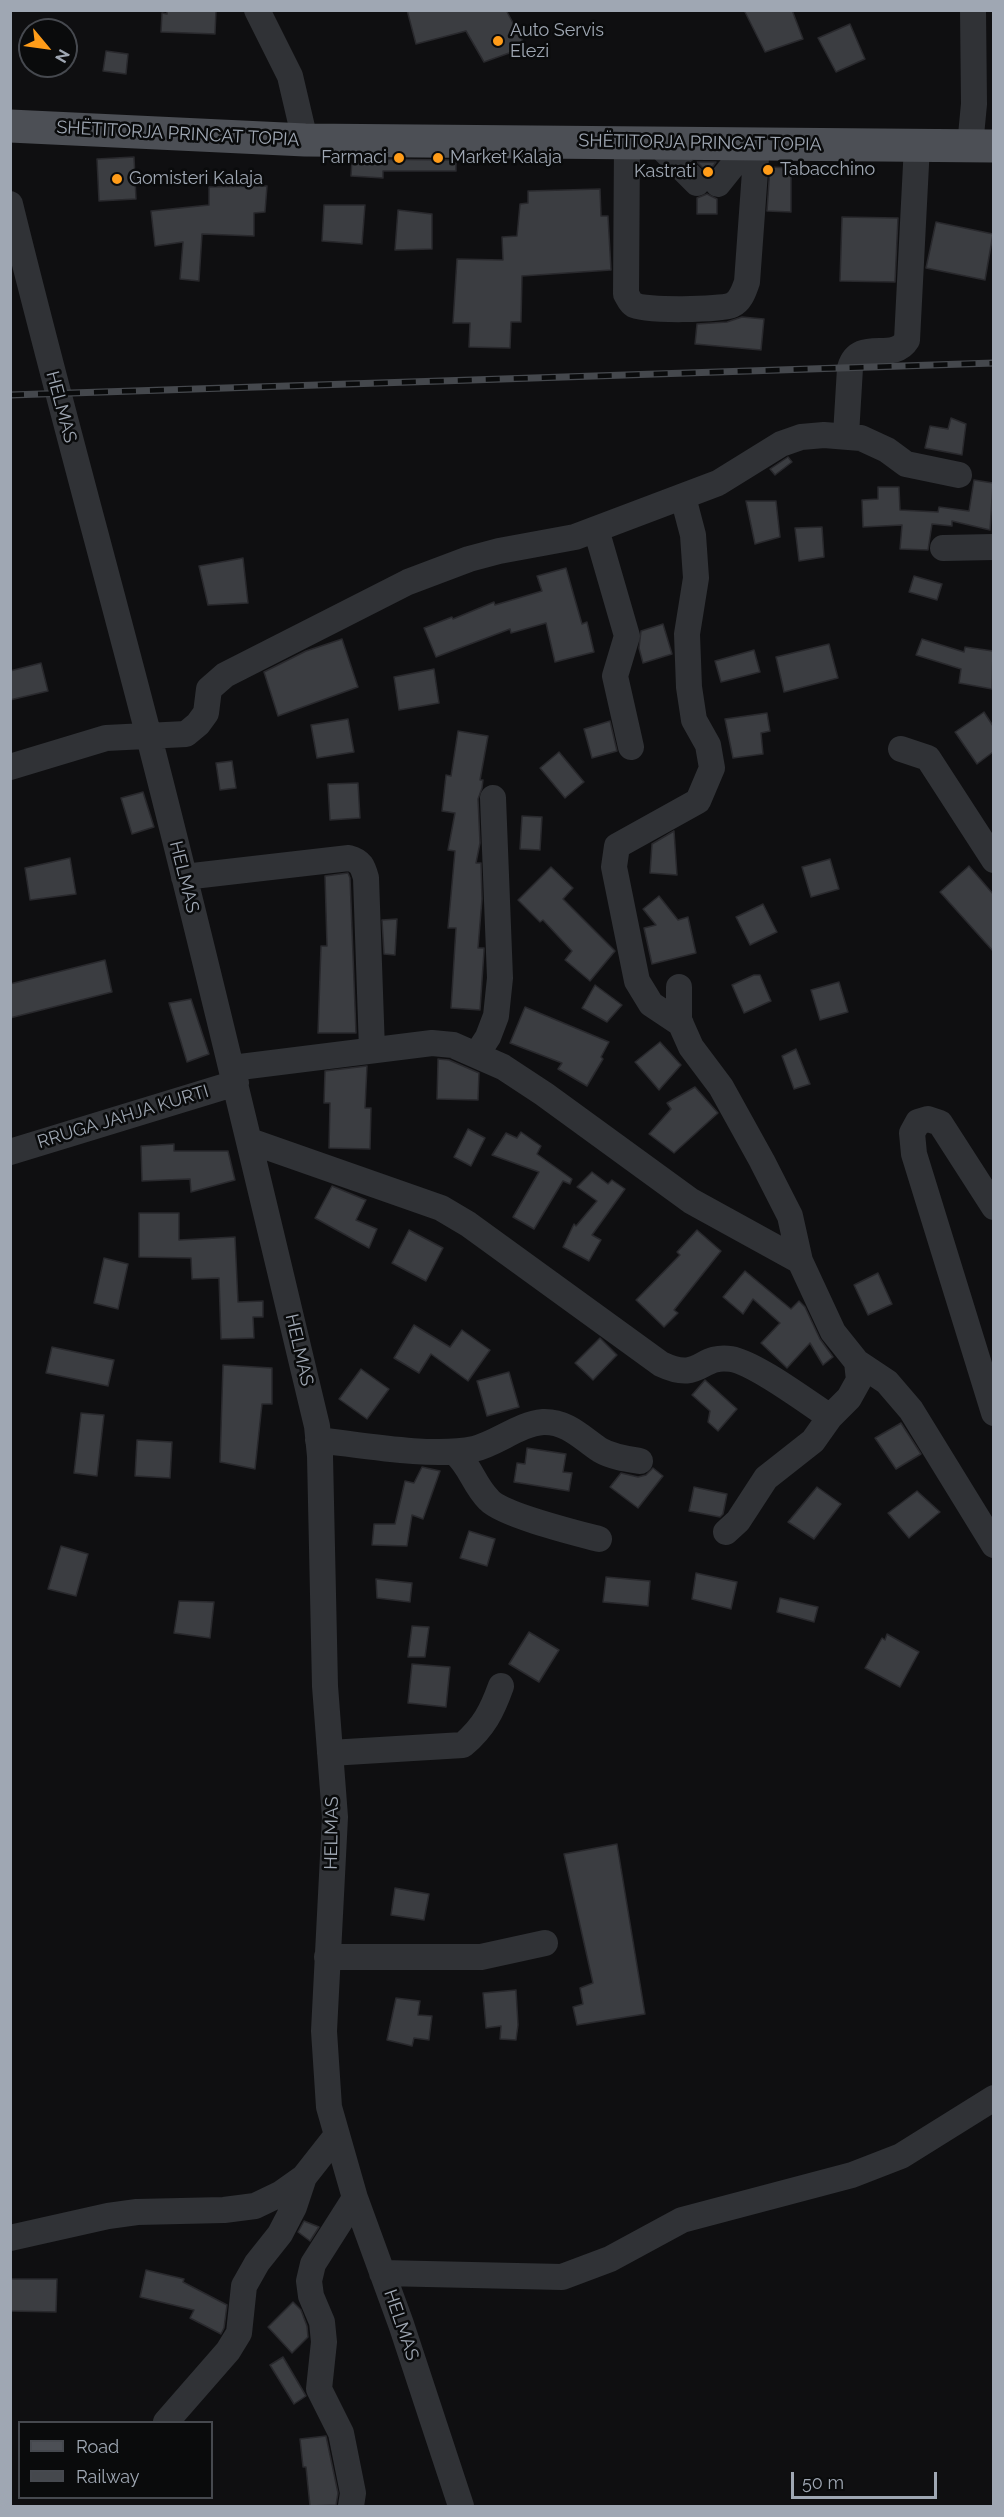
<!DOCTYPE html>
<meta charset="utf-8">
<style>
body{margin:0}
#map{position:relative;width:1004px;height:2517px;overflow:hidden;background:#0f0f11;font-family:Raleway,sans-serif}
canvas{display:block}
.frame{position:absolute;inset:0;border:12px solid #9fa7b3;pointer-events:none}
.legend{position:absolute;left:18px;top:2421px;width:195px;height:78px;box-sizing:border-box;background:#0a0b0c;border:2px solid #46494f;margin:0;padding:8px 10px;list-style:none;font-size:18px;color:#9fa7b3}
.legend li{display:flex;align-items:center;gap:12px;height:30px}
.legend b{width:30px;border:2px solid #46494f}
.north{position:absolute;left:18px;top:18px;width:60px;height:60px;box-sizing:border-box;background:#0a0b0c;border:2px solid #46494f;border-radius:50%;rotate:119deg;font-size:16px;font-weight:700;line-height:24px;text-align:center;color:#9fa7b3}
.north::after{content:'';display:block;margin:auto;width:21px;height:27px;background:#ff9c19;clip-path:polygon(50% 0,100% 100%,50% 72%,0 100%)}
.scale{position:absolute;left:791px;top:2472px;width:146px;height:27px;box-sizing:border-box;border:3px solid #9fa7b3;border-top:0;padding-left:8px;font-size:18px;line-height:21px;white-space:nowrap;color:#9fa7b3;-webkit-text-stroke:4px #0a0b0c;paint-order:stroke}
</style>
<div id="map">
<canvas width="1004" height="2517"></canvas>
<div class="frame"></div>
<ul class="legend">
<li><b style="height:8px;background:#4c4f55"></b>Road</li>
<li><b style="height:8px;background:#45484d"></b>Railway</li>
</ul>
<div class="north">N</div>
<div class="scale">50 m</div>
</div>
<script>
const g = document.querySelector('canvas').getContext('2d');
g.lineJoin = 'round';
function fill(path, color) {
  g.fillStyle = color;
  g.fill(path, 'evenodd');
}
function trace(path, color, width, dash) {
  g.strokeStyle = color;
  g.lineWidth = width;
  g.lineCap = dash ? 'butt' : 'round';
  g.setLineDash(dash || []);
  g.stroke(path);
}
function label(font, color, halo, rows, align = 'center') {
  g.font = font + ' Raleway,sans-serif';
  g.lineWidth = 5;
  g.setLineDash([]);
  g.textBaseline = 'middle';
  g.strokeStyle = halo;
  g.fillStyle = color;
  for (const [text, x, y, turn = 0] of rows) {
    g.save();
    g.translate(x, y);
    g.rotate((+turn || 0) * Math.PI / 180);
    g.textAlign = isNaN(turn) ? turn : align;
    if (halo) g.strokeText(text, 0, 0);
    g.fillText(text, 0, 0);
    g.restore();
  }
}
const building = new Path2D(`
 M167,10H216L215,34L161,32L162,13L167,14Z
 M407,10H506L526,47L484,62L466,31L416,44Z
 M744,10H792L803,39L765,52Z
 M850,24L865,59L836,72L818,38Z
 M106,51L128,54L126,74L103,71Z
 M134,157L136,199L99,201L97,159Z
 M352,159L456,160V171H383V178L351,176Z
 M697,162H716L708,173Z
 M770,167L791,168V212L767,211Z
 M267,186L265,212L254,213V236L202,234L199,281L180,279L183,242L155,246L151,211L209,205V187Z
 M600,189L601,216H608L611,270L522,276L521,322H511L510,348L469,347L470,323H453L457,259L503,260L502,237L517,236L520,204L528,203V191Z
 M707,194L717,199V214H697V198Z
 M324,205H365L362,244L322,241Z
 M398,210L432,214V249L395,250Z
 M842,217L898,218L895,282L840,281Z
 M936,222L993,234L985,280L926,268Z
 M742,317L764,319L761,350L695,344L697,324L727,322Z
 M951,418L966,424L962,455L925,448L930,426L948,429Z
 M788,457L792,462L775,475L770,469Z
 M974,480L993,483L990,530L952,521V526L932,524L928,550L900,549L902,525L863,527L862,500L878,499V487H899L900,510L938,512L939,507L969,511Z
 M746,501H776L780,537L755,544Z
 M822,527L824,557L799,561L795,528Z
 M243,558L248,603L208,605L199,566Z
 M566,568L582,624L587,622L594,652L555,662L546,623L511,633L510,629L436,657L424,628L452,617L453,619L494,602L495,605L542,591L537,576Z
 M914,576L942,584L937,600L909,592Z
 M663,624L672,654L643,663L639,648L641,631Z
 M342,639L358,687L278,716L264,672L306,651Z
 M922,639L964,652L965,647L993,651L992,689L959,683L961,669L916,655Z
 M829,644L838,678L784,692L776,657Z
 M754,650L760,672L721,682L715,661Z
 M41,663L48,691L10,700V671Z
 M434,669L439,703L399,710L394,677Z
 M984,712L993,726V752L977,764L955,732Z
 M767,713L770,731L761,733L763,754L733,758L725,719Z
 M348,719L354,752L317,758L311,725Z
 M610,721L617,751L592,758L584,729Z
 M458,731L488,736L480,780H483L482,788L478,799L480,843L476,863H481L482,899L478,948H484V951L480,1010L451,1008L456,928H448L455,851L448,850L455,813L442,811L446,775L451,776Z
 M559,752L584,782L565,798L540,768Z
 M232,761L236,788L220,790L216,763Z
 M358,783L360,818L330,820L328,784Z
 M143,792L154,827L132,834L121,798Z
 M522,816L542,817L540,850L520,849Z
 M674,831L677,875L650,873L652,844Z
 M70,858L76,894L30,900L25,868Z
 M830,859L839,889L811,897L802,867Z
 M969,866L993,894V951L940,892Z
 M551,867L573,888L563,899L615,951L590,981L565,960L572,951L543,920L540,922L518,900Z
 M348,873L350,878L356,1033H318L321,946H327L325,876Z
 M659,896L678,920L688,917L696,953L652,964L644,928L656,925L643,909Z
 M763,904L777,932L750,945L736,917Z
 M397,919L395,955L384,954L382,920Z
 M105,960L112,992L10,1018V984Z
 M754,975H760L771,1001L744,1013L732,985Z
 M839,982L848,1012L820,1020L811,990Z
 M595,985L622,1005L607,1022L582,1008Z
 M191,999L209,1054L187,1062L169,1003Z
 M525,1007L609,1042L601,1057L603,1059L587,1086L558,1069L562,1063L510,1043Z
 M660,1042L681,1065L659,1090L635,1062Z
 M796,1049L810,1084L794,1089L782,1056Z
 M438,1059L449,1060L479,1073L478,1100L437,1099Z
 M367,1066L365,1108H371L370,1149L329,1148L330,1103H324L325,1071Z
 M695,1087L718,1113L674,1153L649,1134L671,1109L667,1103Z
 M468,1129L485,1138L471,1166L454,1157Z
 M521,1132L541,1146L537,1154L572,1179L570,1184L563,1181L534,1229L513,1217L539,1172L492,1155L506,1133L517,1138Z
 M174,1144V1151H228L235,1180L191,1192L190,1179L142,1181L141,1146Z
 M592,1172L608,1184L612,1180L625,1189L592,1235L601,1240L589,1261L563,1247L574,1224L576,1226L597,1201L577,1187Z
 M332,1186L366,1200L356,1220L377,1229L369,1248L315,1218Z
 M139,1213H179V1240L235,1237L238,1302L263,1301V1317H253L254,1338L221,1339L219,1278L192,1279L191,1258L139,1257Z
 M409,1230L443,1248L426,1281L392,1263Z
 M697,1230L721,1251L674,1310L678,1313L664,1327L636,1300L680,1255L677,1252Z
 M104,1258L128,1264L118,1309L94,1303Z
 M745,1271L791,1309L799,1301L805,1307L820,1339L833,1357L823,1365L810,1343L787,1368L761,1343L780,1323L753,1299L743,1314L723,1297Z
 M878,1273L892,1304L868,1315L854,1285Z
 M414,1325L450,1347L462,1330L490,1350L468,1381L431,1354L419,1373L394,1358Z
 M600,1338L617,1355L593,1380L575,1363Z
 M52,1347L114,1360L108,1386L46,1373Z
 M223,1365L272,1368V1404H262L255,1469L220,1462Z
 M361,1369L389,1389L367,1419L339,1399Z
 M509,1372L519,1407L487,1416L477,1381Z
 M705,1380L737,1409L718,1431L708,1422L710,1411L692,1395Z
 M81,1413L104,1415L97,1476L74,1473Z
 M901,1423L921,1454L896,1469L875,1438Z
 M137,1440L172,1442L170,1478L135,1476Z
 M527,1448L566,1454L563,1472L572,1473L569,1491L514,1482L517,1463L525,1464Z
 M422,1467L440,1471L423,1519L412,1515L407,1546L372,1545L374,1524H395L405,1481L414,1483Z
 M653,1468L663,1476L638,1508L610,1487L621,1473L638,1477L646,1475Z
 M694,1487L727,1494L723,1514L720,1517L689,1511Z
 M817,1487L841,1504L814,1539L788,1522Z
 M917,1491L940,1512L909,1538L888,1513Z
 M469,1531L495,1539L487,1566L460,1558Z
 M61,1546L88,1554L76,1596L48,1589Z
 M696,1573L737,1582L731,1609L692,1599Z
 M606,1577L650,1581L648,1606L603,1602Z
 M376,1579L412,1583L410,1602L377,1598Z
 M780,1598L818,1607L814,1622L777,1612Z
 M179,1601L214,1602L210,1638L174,1633Z
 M412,1626L429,1627L425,1657H408Z
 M529,1632L559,1650L539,1682L509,1664Z
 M887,1634L919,1652L900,1687L865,1668L882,1638L885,1640Z
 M412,1664L450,1667L446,1707L408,1703Z
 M617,1844L645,2014L577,2025L573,2007L583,2004L580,1988L593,1983L564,1854Z
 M395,1888L429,1894L424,1920L391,1915Z
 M516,1990L518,2025L516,2040L500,2039L501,2026L486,2028L483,1993Z
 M396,1998L420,2001L418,2015L432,2016L429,2040L414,2038L412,2046L387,2040Z
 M304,2221L319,2227L310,2241L298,2232Z
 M146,2270L184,2279L183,2282L227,2305L224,2328L221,2334L190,2318L194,2310L140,2297Z
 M10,2279H57L56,2312L10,2311Z
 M293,2302L301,2310L307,2326L308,2337L292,2353L268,2327Z
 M283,2357L306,2396L294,2404L270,2365Z
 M326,2436L338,2493L336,2505L310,2506L306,2467H303L300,2439Z`);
fill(building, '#3b3d41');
trace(building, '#29292d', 1.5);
trace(new Path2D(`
 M257,10L290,76L305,140
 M627,143L626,294C628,297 630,303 634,305C643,311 721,310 732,305C741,301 744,290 747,282L757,144
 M657,143L697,183
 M970,146L974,104L973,10
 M718,184L750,144
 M10,204C54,383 103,559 149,737C208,966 262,1196 317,1426L320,1456L325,1686L335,1817L324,2031L329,2107L355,2198L401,2324L461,2506
 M846,435L850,368C859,337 893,363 907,340L917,145
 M596,529L627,636L615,676L631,747
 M943,548L994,547
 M901,749L928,758L994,860
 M10,767L106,738L186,734L198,724L206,713L209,689L225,675L408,582L469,559L499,551L575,537L718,483L781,444L801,437L824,435L861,438L887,450L906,464L959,475
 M184,877L349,858C361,861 363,867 366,878L372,1050
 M679,987V1020L691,1047L721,1087L762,1161L790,1216L800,1261
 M681,1024L651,1004L637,981L614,867L617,846L698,801L712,768L708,745L694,720L689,687L687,634L696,578L693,535L683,497
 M477,1054L488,1037L496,1016L500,978L493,798
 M232,1068L432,1043L453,1045L503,1067L544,1094L691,1201L800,1261L833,1332L857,1362L859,1380L849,1398L830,1417L813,1441L766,1478L738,1521L726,1532
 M250,1141L441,1208L468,1224L661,1364C701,1383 699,1354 731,1359C755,1363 807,1402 830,1417
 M10,1152L236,1083
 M994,1207L940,1123L928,1119L918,1122L912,1133L914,1154L994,1413
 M857,1362L887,1382L911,1410L994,1545
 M318,1440C362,1445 432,1458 474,1449C498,1443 519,1424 543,1422C567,1421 582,1438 600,1450C612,1457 627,1459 640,1461
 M454,1452C471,1466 473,1484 489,1500C503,1515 576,1533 599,1539
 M330,1753L463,1745C484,1727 492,1711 501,1686
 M327,1957H481L545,1943
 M10,2238L108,2216L137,2212L224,2210L255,2206L280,2194L304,2177L337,2135
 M382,2273L562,2277L610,2259L682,2220L852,2175L901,2156L994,2098
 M166,2422L228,2351L239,2333L244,2286L257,2263L280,2234L294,2207L304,2177
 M351,2506L353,2493L341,2433L319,2389L324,2342L322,2322L311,2296L309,2281L313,2264L355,2198`), '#303236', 26);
trace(new Path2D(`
 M10,126L305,140L994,146`), '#4c4f55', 33);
const rail = new Path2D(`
 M10,395L994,363`);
trace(rail, '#45484d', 7);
trace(rail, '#0a0b0c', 4.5, [14]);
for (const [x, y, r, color] of [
 [498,41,6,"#ff9c19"],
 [399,158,6,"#ff9c19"],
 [438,158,6,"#ff9c19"],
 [768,170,6,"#ff9c19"],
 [708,172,6,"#ff9c19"],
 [117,179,6,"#ff9c19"]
]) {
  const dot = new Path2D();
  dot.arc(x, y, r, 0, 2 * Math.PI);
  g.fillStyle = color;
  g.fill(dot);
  trace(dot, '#0a0b0c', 2);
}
label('18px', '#9fa7b3', '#0a0b0c', [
 ["Auto Servis",510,31],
 ["Elezi",510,52],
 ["Farmaci",387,158,"right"],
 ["Market Kalaja",450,158],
 ["Tabacchino",780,170],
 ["Kastrati",696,172,"right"],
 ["Gomisteri Kalaja",129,179]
], 'left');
label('18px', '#9fa7b3', '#0a0b0c', [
 ["SHËTITORJA PRINCAT TOPIA",178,134,3],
 ["SHËTITORJA PRINCAT TOPIA",700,143,1],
 ["HELMAS",61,407,75],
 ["HELMAS",184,877,76],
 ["RRUGA JAHJA KURTI",123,1117,-17],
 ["HELMAS",299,1350,77],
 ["HELMAS",332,1833,-89],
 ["HELMAS",401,2325,71]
]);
</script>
